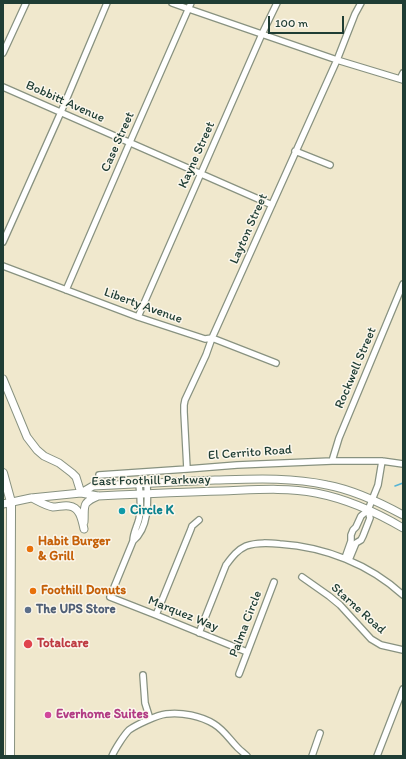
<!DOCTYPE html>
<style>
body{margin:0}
#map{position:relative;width:406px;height:759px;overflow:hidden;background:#f0e8cd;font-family:Itim,sans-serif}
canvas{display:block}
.frame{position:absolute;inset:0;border:4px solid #1f3d34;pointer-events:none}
.scale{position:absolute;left:268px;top:16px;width:76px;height:18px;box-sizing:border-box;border:2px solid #1f3d34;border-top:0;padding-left:5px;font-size:12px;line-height:14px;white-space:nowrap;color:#1f3d34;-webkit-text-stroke:3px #fbf7ec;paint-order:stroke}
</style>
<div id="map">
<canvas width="406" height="759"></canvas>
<div class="frame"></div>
<div class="scale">100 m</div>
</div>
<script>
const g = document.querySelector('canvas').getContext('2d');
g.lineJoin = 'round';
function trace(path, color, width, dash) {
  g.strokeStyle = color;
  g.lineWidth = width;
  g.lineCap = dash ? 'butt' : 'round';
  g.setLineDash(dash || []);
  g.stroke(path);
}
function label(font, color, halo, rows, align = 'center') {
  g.font = font + ' Itim,sans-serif';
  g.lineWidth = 3;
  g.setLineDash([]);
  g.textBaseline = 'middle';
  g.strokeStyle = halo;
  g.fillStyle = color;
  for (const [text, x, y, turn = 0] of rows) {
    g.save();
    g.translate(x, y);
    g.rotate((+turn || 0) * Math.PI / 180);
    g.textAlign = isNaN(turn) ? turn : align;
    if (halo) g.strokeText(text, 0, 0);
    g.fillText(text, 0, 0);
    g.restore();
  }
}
trace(new Path2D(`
 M395,486L403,483`), '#56b4d5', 1.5);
const minor = new Path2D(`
 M172,3L189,9L337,60L403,80
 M3,53L26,3
 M400,79L403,73
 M3,87L272,205
 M295,151L330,165
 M3,242L61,112L107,3
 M3,266L138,317L205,339L212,338L276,363
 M66,290L130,142L191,3
 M138,317L262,34L277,3
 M332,461L339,438L403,284
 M187,469L184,412V405L185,400L206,355L212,338L337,60L355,14L361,3
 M99,475L187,469L237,465L332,461H382L403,464
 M139,484C140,496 142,507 139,519C137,527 133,533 133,541L110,597L156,615L247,652
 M133,541C149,528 148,502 147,484
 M345,558L351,541V535L353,530L356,527L361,516L368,510L378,485L382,461
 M349,560L356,543L361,540L363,536L370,518L368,510
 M302,577L329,596L340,605L371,639L381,645L403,650
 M156,615L191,529L192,526L199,520
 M199,633L226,565C232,557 237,550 246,546C257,542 269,543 280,544C325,547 369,564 403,595
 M239,674L274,582
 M143,675L145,703L150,719
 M112,756C115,749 124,735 129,730C136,725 157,715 166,714C182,712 201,716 214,724C224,730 230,740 238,748C241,751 244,753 247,756
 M312,756L320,733
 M377,756L403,689`);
const major = new Path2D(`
 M3,379L27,437L37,450L44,456L59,463L72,473L76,477L81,493
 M81,493L93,486C134,484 174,482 215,480C253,479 290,477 327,485C354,490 379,502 403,515
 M32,498C38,501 46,506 53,507C58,507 64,505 69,506C80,507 82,520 84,529
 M3,504L31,498L81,493L98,496C139,494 181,492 222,491C253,490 285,487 316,493C347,499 376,512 403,528
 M84,522C85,506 81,503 98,496`);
const highway = new Path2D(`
 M3,473L11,502V513L10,756`);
trace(minor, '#889280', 8);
trace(major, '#889280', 9);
trace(highway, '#889280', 10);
trace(minor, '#fff', 5.5);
trace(major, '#fff', 7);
trace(highway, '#fff', 8);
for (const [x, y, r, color] of [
 [122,511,4,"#0f9aa8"],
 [30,549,4,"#e8710a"],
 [33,591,4,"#e8710a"],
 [28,610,4,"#5c6f8a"],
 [28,644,5,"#e0444e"],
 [48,715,4,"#d1479c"]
]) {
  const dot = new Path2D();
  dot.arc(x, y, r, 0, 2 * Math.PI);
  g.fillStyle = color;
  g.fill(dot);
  trace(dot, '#fbf7ec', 1.5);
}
label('13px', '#1f3d34', '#fbf7ec', [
 ["Bobbitt Avenue",65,102,24],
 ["Case Street",118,142,-66],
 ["Kayne Street",197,155,-66],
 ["Layton Street",249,229,-66],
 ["Liberty Avenue",143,306,20],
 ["Rockwell Street",356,368,-67],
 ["El Cerrito Road",250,453,-4],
 ["East Foothill Parkway",151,481,-1],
 ["Starne Road",358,609,42],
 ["Marquez Way",183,614,22],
 ["Palma Circle",246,624,-69]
]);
label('bold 13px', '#0d838f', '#fbf7ec', [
 ["Circle K",130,511]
], 'left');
label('bold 13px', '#c56008', '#fbf7ec', [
 ["Habit Burger",38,542],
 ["& Grill",38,557],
 ["Foothill Donuts",41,591]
], 'left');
label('bold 13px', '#4e5e75', '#fbf7ec', [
 ["The UPS Store",36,610]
], 'left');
label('bold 13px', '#be3a42', '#fbf7ec', [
 ["Totalcare",37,644]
], 'left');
label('bold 13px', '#b23c85', '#fbf7ec', [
 ["Everhome Suites",56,715]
], 'left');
</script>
